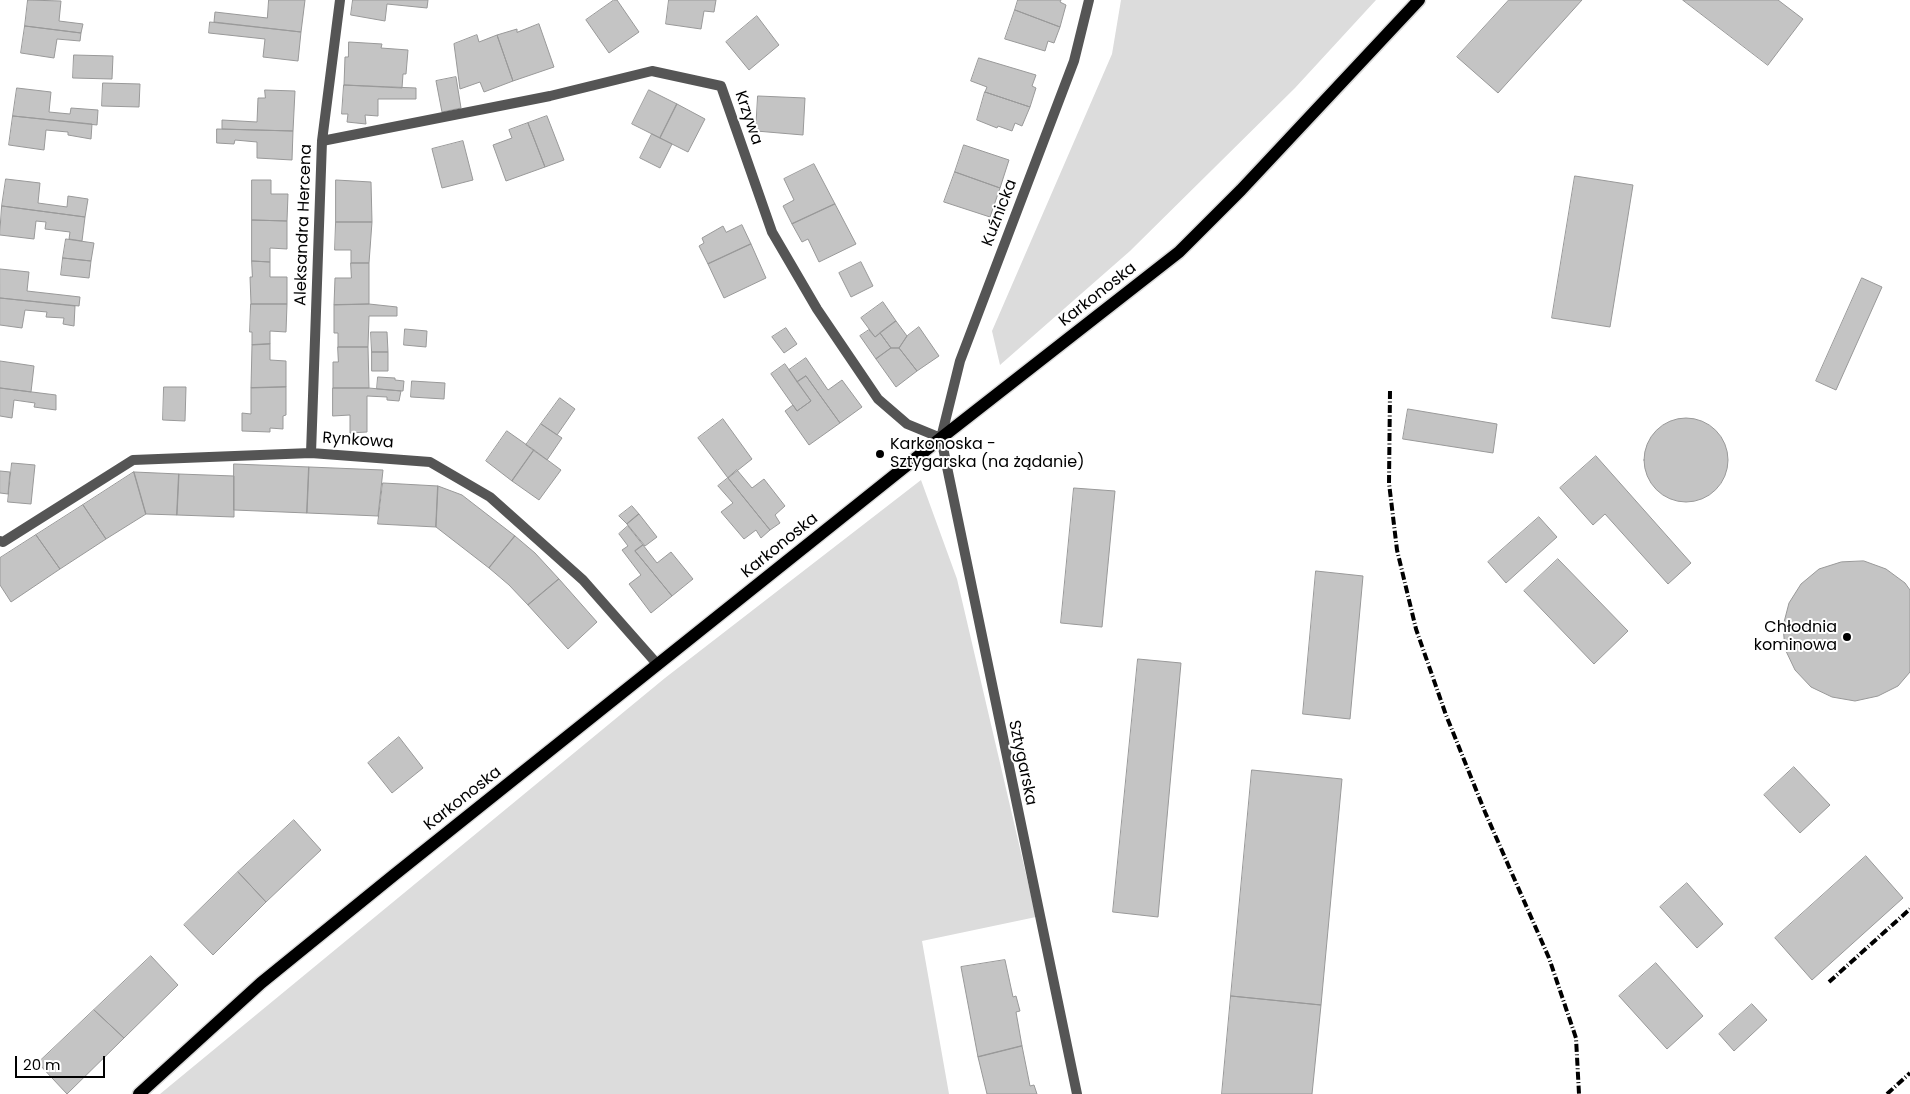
<!DOCTYPE html>
<meta charset="utf-8">
<style>
body{margin:0}
#map{position:relative;width:1910px;height:1094px;overflow:hidden;background:#fff;font-family:Poppins,sans-serif}
canvas{display:block}
.scale{position:absolute;left:15px;top:1056px;width:90px;height:22px;box-sizing:border-box;border:2px solid #000;border-top:0;padding-left:6px;font-size:15px;line-height:18px;white-space:nowrap;color:#000;-webkit-text-stroke:4px #fff;paint-order:stroke}
</style>
<div id="map">
<canvas width="1910" height="1094"></canvas>
<div class="scale">20 m</div>
</div>
<script>
const g = document.querySelector('canvas').getContext('2d');
g.lineJoin = 'round';
function fill(path, color) {
  g.fillStyle = color;
  g.fill(path, 'evenodd');
}
function trace(path, color, width, dash) {
  g.strokeStyle = color;
  g.lineWidth = width;
  g.lineCap = dash ? 'butt' : 'round';
  g.setLineDash(dash || []);
  g.stroke(path);
}
function label(font, color, halo, rows, align = 'center') {
  g.font = font + ' Poppins,sans-serif';
  g.lineWidth = 4;
  g.setLineDash([]);
  g.textBaseline = 'middle';
  g.strokeStyle = halo;
  g.fillStyle = color;
  for (const [text, x, y, turn = 0] of rows) {
    g.save();
    g.translate(x, y);
    g.rotate((+turn || 0) * Math.PI / 180);
    g.textAlign = isNaN(turn) ? turn : align;
    if (halo) g.strokeText(text, 0, 0);
    g.fillText(text, 0, 0);
    g.restore();
  }
}
fill(new Path2D(`
 M1121,0H1376L1295,88L1130,251L1000,365L992,331L1112,54Z
 M921,480L957,579L1036,917L922,941L949,1094H160L665,678Z`), '#dcdcdc');
const building = new Path2D(`
 M28,0L61,1L59,21L83,24L81,33L25,26Z
 M269,0H305L301,32L214,22L215,12L267,18Z
 M353,0H428L427,8L387,4L385,21L351,15Z
 M614,0H617L639,32L609,53L586,20Z
 M669,0H716L714,12L704,11L701,29L666,24Z
 M1018,0H1061L1060,2L1066,5L1060,27L1015,10Z
 M1509,0H1582L1498,93L1457,57Z
 M1683,0H1778L1803,19L1768,65Z
 M1015,10L1060,27L1054,43L1048,41L1045,51L1005,39Z
 M757,16L779,45L749,70L726,42Z
 M210,22L301,32L298,61L263,57L265,39L209,33Z
 M539,24L554,67L513,81L497,35L517,29V32Z
 M25,26L81,33L80,41L57,39L54,58L21,53Z
 M477,35L479,42L497,35L513,81L484,92L480,82L460,89L454,44Z
 M349,42L382,44L381,48L408,50L406,74H403L402,88L344,85L345,57H348Z
 M74,55L113,56L112,79L73,78Z
 M979,58L1036,75L1032,86L1036,88L1030,107L985,92L987,87L971,81Z
 M456,77L461,108L442,112L436,81Z
 M103,83L140,84L139,107L102,106Z
 M344,85L416,88V99H378V116L365,115L366,124L347,122L348,114H342Z
 M17,88L51,92L49,112L70,114L71,108L98,110L97,125L13,116Z
 M265,90L295,91L293,131L222,129V120L257,122L258,98H265Z
 M649,90L677,104L660,138L632,124Z
 M985,92L1030,107L1022,126L1015,123L1012,131L998,126L997,128L977,120Z
 M758,96L805,98L803,135L756,131Z
 M677,104L705,119L688,152L660,138Z
 M13,116L92,124L91,139L68,135V132L46,130L44,150L9,145Z
 M547,116L564,160L545,167L528,123Z
 M528,123L545,167L506,181L493,145L512,138L509,130Z
 M217,129L293,131L292,160L257,158V142L235,140L234,144L217,143Z
 M652,134L672,144L660,168L640,158Z
 M463,141L473,180L442,188L432,149Z
 M964,145L1009,160L1000,188L955,172Z
 M814,164L835,204L792,224L783,206L794,200L784,179Z
 M955,172L1000,188L990,217L944,202Z
 M1575,176L1633,185L1610,327L1552,318Z
 M6,179L40,183L38,203L67,207L68,196L88,199L85,217L2,206Z
 M252,180H271V194H288L287,221L252,220Z
 M336,180L371,182L372,222H336Z
 M835,204L856,244L819,262L808,239L802,242L792,224Z
 M2,206L85,217L82,241L69,239L70,232L45,229L46,222L36,221L34,239L0,235Z
 M252,220L287,221V249L270,248V262L252,261Z
 M336,222H372L369,263H351V250H335Z
 M742,225L751,244L708,264L699,246L704,243L702,238L723,226L726,232Z
 M66,239L94,243L91,261L63,258Z
 M751,244L766,278L724,298L708,264Z
 M63,258L91,261L89,278L61,275Z
 M252,261L270,262V277H287V304H251L250,277H252Z
 M861,262L873,286L851,297L839,273Z
 M351,263H369V304L334,305L335,278H351Z
 M0,269L29,272L27,291L80,297L79,306L0,298Z
 M1862,278L1882,287L1836,390L1816,381Z
 M0,298L75,306L74,326L63,324L64,318L46,317L47,312L25,310L22,328L0,325Z
 M883,302L896,321L875,337L861,318Z
 M251,304H287L286,332L270,331V344L252,345V332H250Z
 M369,304L397,307V316H369L368,347H338V333H334V305Z
 M896,321L907,336L899,348H891L880,333Z
 M919,327L939,356L917,371L899,348L907,336Z
 M786,328L797,344L784,353L772,337Z
 M405,329L427,331L426,347L404,345Z
 M869,330L875,337L880,333L891,348L876,359L860,336Z
 M371,332H387L388,352H372Z
 M270,344V360L286,361V387L251,388L252,345Z
 M338,347H368L369,388H333V362H338Z
 M891,348H899L917,371L896,387L876,359Z
 M372,352H388V371H372Z
 M806,358L828,390L842,380L862,407L840,423L806,376L797,382L789,370Z
 M0,361L34,366L31,392L0,388Z
 M785,364L811,401L797,411L771,374Z
 M806,376L840,423L809,445L785,411L793,405L797,411L811,401L797,382Z
 M378,377L395,378V380L404,381L403,391L377,389Z
 M412,381L445,383L444,399L411,397Z
 M164,387H186L185,421L163,420Z
 M286,387V415L283,416V429L270,428V432L242,431V413L251,414V388Z
 M0,388L56,395V410L34,407L35,403L14,400L12,418L0,416Z
 M333,388H369L401,391L399,401L387,400V397L367,396V432L350,433V415L333,416Z
 M560,398L575,409L557,435L541,424Z
 M1408,409L1497,424L1493,453L1403,439Z
 M1644 460a42 42 0 1 1 84 0a42 42 0 1 1-84 0Z
 M723,419L752,459L728,478L698,438Z
 M541,424L562,438L547,460L526,445Z
 M507,431L534,450L512,481L486,461Z
 M534,450L561,470L539,500L512,481Z
 M1596,456L1691,563L1668,584L1605,514L1593,525L1560,488Z
 M12,463L35,465L31,504L8,502Z
 M234,464L309,467L307,513L234,510Z
 M309,467L383,470L378,516L307,513Z
 M737,470L752,488L764,479L785,506L775,515L780,523L770,530L728,478Z
 M0,471L10,472L8,494L0,493Z
 M134,472L179,474L177,515L146,514Z
 M134,472L146,514L106,539L83,505Z
 M179,474L234,476V517L177,515Z
 M728,478L770,530L761,538L756,530L744,539L721,512L733,503L718,486Z
 M383,483L438,486L436,527L378,524Z
 M438,486L462,495L515,536L489,568L436,527Z
 M1074,488L1115,491L1102,627L1061,623Z
 M83,505L106,539L60,569L36,535Z
 M632,506L639,514L627,524L619,516Z
 M639,514L657,537L645,546L627,524Z
 M1539,517L1557,537L1506,583L1488,562Z
 M628,526L643,545L635,551L672,596L651,613L629,584L641,575L622,550L628,546L619,534Z
 M36,535L60,569L11,602L0,585V558Z
 M515,536L535,553L559,579L528,605L509,585L489,568Z
 M643,545L657,563L671,552L693,579L672,596L635,551Z
 M1558,559L1628,631L1594,664L1524,591Z
 M1864,561L1886,569L1905,583L1910,590V672L1898,686L1878,696L1855,701L1832,697L1811,687L1795,670L1785,649L1783,626L1789,603L1801,584L1819,569L1841,562Z
 M1316,571L1363,576L1350,719L1303,714Z
 M559,579L597,622L568,649L528,605Z
 M1138,659L1181,663L1158,917L1113,912Z
 M399,737L423,768L392,793L368,763Z
 M1794,767L1830,805L1800,833L1764,795Z
 M1252,770L1342,779L1321,1005L1231,996Z
 M294,820L321,850L266,902L238,872Z
 M1866,856L1903,898L1812,980L1775,938Z
 M238,872L266,902L213,955L184,925Z
 M1687,883L1723,924L1697,948L1660,907Z
 M151,956L178,985L124,1038L94,1010Z
 M1005,960L1013,997L1016,996L1020,1011L1016,1012L1022,1046L978,1057L961,967Z
 M1656,963L1703,1016L1667,1049L1619,996Z
 M1231,996L1321,1005L1312,1094H1222Z
 M1752,1004L1767,1020L1734,1051L1719,1034Z
 M94,1010L124,1038L67,1094L38,1063Z
 M1022,1046L1030,1086L1034,1085L1037,1094H987L978,1057Z`);
fill(building, '#c4c4c4');
trace(building, '#999', 1);
const primary = new Path2D(`
 M139,1094L261,983L394,875L941,438L1179,252L1241,190L1419,0`);
trace(primary, '#dbdbdb', 15);
trace(new Path2D(`
 M322,141L550,96L652,71L721,86L772,232L817,309L878,399L907,424L941,438
 M311,453L322,141L340,0
 M0,541L3,542L133,460L311,453L430,462L490,497L583,580L658,665
 M1077,1094L941,438L960,361L1074,61L1089,0`), '#555', 10);
trace(primary, '#000', 12);
trace(new Path2D(`
 M1390,391L1389,483L1397,550L1416,629L1446,715L1485,812L1549,958L1576,1038L1579,1094
 M1829,982L1910,909
 M1887,1094L1910,1073`), '#000', 4, [8, 2.5, 1, 2.5]);
for (const [x, y, r, color] of [
 [880,454,5,"#000"],
 [1847,637,5,"#000"]
]) {
  const dot = new Path2D();
  dot.arc(x, y, r, 0, 2 * Math.PI);
  g.fillStyle = color;
  g.fill(dot);
  trace(dot, '#fff', 2);
}
label('16px', '#000', '#fff', [
 ["Krzywa",748,118,71],
 ["Kuźnicka",1000,213,-69],
 ["Aleksandra Hercena",304,225,-88],
 ["Karkonoska",1098,295,-38],
 ["Rynkowa",358,441,4],
 ["Karkonoska",780,546,-39],
 ["Sztygarska",1022,763,78],
 ["Karkonoska",463,799,-38]
]);
label('16px', '#000', '#fff', [
 ["Karkonoska -",890,445],
 ["Sztygarska (na żądanie)",890,463],
 ["Chłodnia",1837,628,"right"],
 ["kominowa",1837,646,"right"]
], 'left');
</script>
